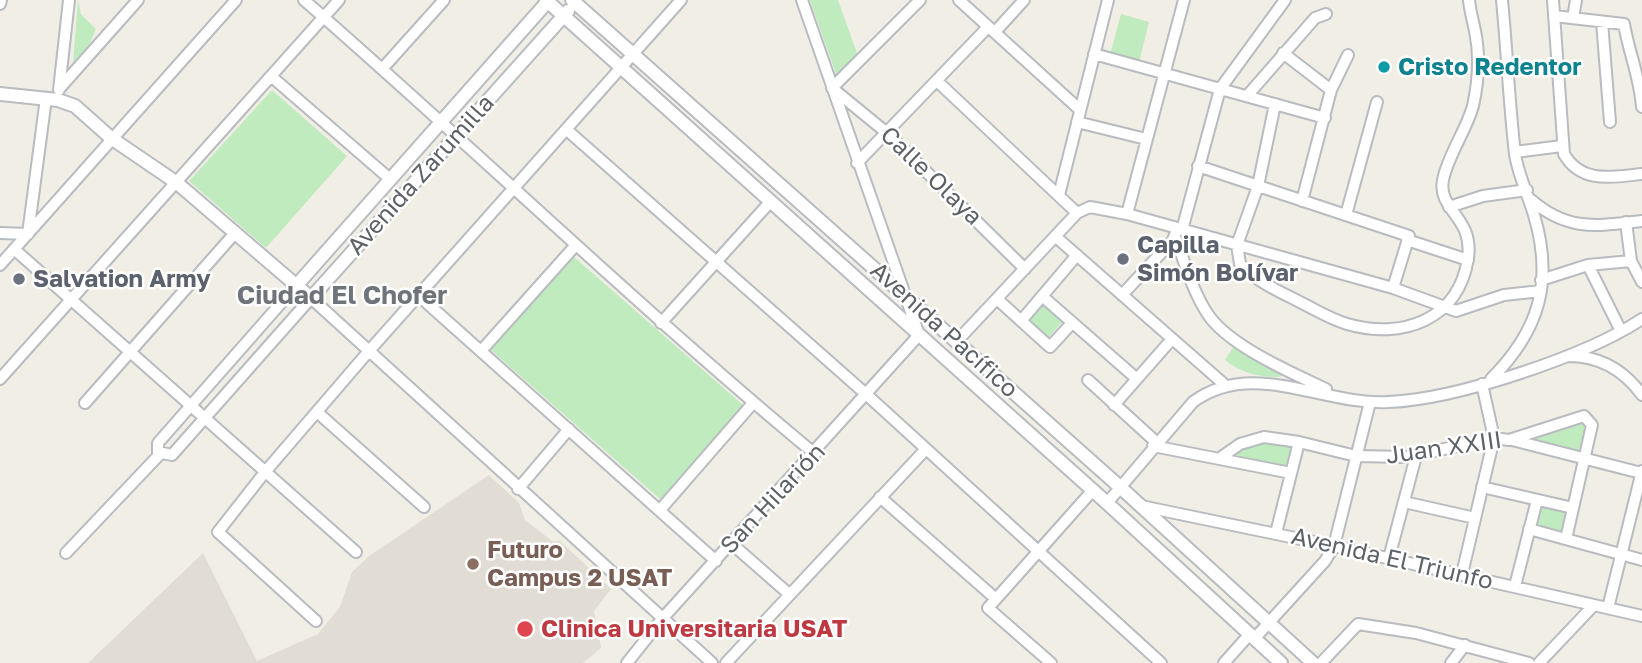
<!DOCTYPE html>
<meta charset="utf-8">
<style>
body{margin:0}
canvas{display:block;background:#f1eee5}
</style>
<canvas width="1642" height="663"></canvas>
<script>
const g = document.querySelector('canvas').getContext('2d');
g.lineJoin = 'round';
function fill(path, color) {
  g.fillStyle = color;
  g.fill(path, 'evenodd');
}
function trace(path, color, width, dash) {
  g.strokeStyle = color;
  g.lineWidth = width;
  g.lineCap = dash ? 'butt' : 'round';
  g.setLineDash(dash || []);
  g.stroke(path);
}
function label(font, color, halo, rows, align = 'center') {
  g.font = font + ' "Golos Text",sans-serif';
  g.lineWidth = 5;
  g.setLineDash([]);
  g.textBaseline = 'middle';
  g.strokeStyle = halo;
  g.fillStyle = color;
  for (const [text, x, y, turn = 0] of rows) {
    g.save();
    g.translate(x, y);
    g.rotate((+turn || 0) * Math.PI / 180);
    g.textAlign = isNaN(turn) ? turn : align;
    if (halo) g.strokeText(text, 0, 0);
    g.fillText(text, 0, 0);
    g.restore();
  }
}
fill(new Path2D(`
 M489,475L519,503L525,520L552,541H560L611,589L594,611L601,648L583,663H88L203,553L257,661L318,634L340,607L352,572L369,556Z`), '#e1ddd4');
fill(new Path2D(`
 M78,0L81,14L96,29L90,43L73,63Z
 M810,0H838L858,56L836,74Z
 M1121,14L1149,22L1139,63L1110,55Z
 M272,90L347,156L266,248L189,181Z
 M573,256L743,405L661,500L491,350Z
 M1044,303L1063,321L1048,338L1029,321Z
 M1236,343L1284,374L1279,377C1257,377 1242,373 1225,360Z
 M1582,422L1589,428L1582,454L1525,438Z
 M1260,441L1296,445L1290,470L1230,457Z
 M1541,503L1569,511L1563,535L1535,528Z`), '#c0ebbf');
const minor = new Path2D(`
 M304,0C476,150 639,308 815,454
 M920,0L832,88L887,133L1025,269
 M959,0L1079,109
 M1553,0L1564,154C1581,184 1613,177 1642,174
 M0,4L1,0
 M1554,16L1624,24C1629,53 1640,78 1642,107
 M1573,18L1576,0
 M1602,22L1610,122
 M995,32L1024,0
 M1283,53L1331,90
 M1094,54L1325,118
 M383,68L444,0
 M272,77L390,179
 M938,82L1077,213
 M59,89L138,0
 M59,90L69,0
 M1247,96L1315,18L1326,14
 M1275,104L1258,186L1237,245L1240,264C1256,281 1278,291 1298,301C1314,309 1330,319 1347,324C1402,340 1459,320 1468,258C1474,217 1437,210 1443,180C1448,155 1466,131 1473,106C1478,83 1480,55 1475,31C1473,21 1470,11 1469,0
 M1077,122L1146,139
 M567,130L867,395L1161,663
 M1515,152L1562,146
 M857,163L988,27
 M1198,166L1409,236L1393,288
 M1059,195L1108,0
 M1530,199C1568,232 1596,226 1642,221
 M1302,201L1331,90L1348,55
 M1449,207L1483,196L1527,190
 M1127,214L1184,0
 M1346,215L1377,102
 M1626,222L1631,261L1642,282
 M1182,230L1220,89L1285,0
 M0,233L28,234L46,98
 M1056,237L1225,385
 M1175,237C1185,262 1192,290 1207,313C1227,345 1292,373 1326,389
 M1407,240L1468,260
 M14,249L356,552
 M0,265L236,0
 M1588,265L1621,331
 M1541,280L1588,265L1631,261
 M296,286L158,443V452L172,455L311,298L712,663
 M1122,295L1173,240L1176,232
 M419,296L716,561
 M1042,296L1137,379
 M997,299L1050,347L1072,323
 M1021,321L1077,255
 M661,323L771,201
 M957,341L1077,213L1090,207L1127,214L1393,288L1456,311L1504,295L1541,291
 M481,351L575,246
 M1568,356C1600,356 1624,370 1642,395
 M0,379L339,0
 M1491,379C1539,331 1554,282 1534,215C1528,195 1518,174 1515,154C1509,103 1507,51 1502,0
 M1088,380L1156,442
 M85,403L235,233
 M1114,405L1172,339
 M317,412L424,507
 M1512,440L1641,473
 M1153,446L1291,473
 M1220,458L1240,444L1264,437L1299,442L1356,456L1408,457L1494,438L1509,440L1584,416L1592,425L1566,539
 M1482,487L1573,508
 M518,489L569,429
 M880,497L996,599
 M1404,502L1475,518
 M1107,503L1193,402C1253,358 1323,406 1389,402C1457,399 1586,356 1642,319
 M1141,506L1334,546L1642,616
 M660,510L753,403
 M1529,529L1642,560
 M1276,533L1299,442
 M732,544L789,594
 M66,553L160,454
 M1389,558L1416,456
 M1462,574L1494,438L1482,384
 M1515,586L1537,500
 M1608,608L1642,471
 M316,621L218,532L265,472L369,351L681,0
 M1254,639L1325,561L1334,546L1370,402
 M627,663L662,619L919,335L802,0
 M726,663L926,449
 M1051,663L988,608L1093,490
 M1224,663L1249,635
 M1321,663L1358,624L1416,633L1529,663
 M1451,663L1465,645
 M1539,663L1594,605`);
const tertiary = new Path2D(`
 M546,0L1107,503L1281,663
 M572,0L1120,487L1313,663
 M0,94L58,100L75,106L111,138L177,183L311,298L568,11
 M296,286L549,0`);
trace(minor, '#b8bbc0', 14);
trace(tertiary, '#b8bbc0', 16);
trace(minor, '#fff', 10);
trace(tertiary, '#fff', 12);
for (const [x, y, r, color] of [
 [1384,67,7,"#0f9aa8"],
 [1123,259,7,"#6b7280"],
 [19,279,7,"#6b7280"],
 [473,564,7,"#8d6e63"],
 [525,629,9,"#e0444e"]
]) {
  const dot = new Path2D();
  dot.arc(x, y, r, 0, 2 * Math.PI);
  g.fillStyle = color;
  g.fill(dot);
  trace(dot, '#fff', 2.5);
}
label('bold 24px', '#0d838f', '#fff', [
 ["Cristo Redentor",1398,67]
], 'left');
label('24px', '#5d6267', '#fff', [
 ["Avenida Zarumilla",421,175,-48],
 ["Calle Olaya",931,176,44],
 ["Avenida Pacífico",944,330,42],
 ["Juan XXIII",1444,448,-8],
 ["San Hilarión",773,499,-47],
 ["Avenida El Triunfo",1392,559,13]
]);
label('bold 24px', '#5b616d', '#fff', [
 ["Capilla",1137,245],
 ["Simón Bolívar",1137,273],
 ["Salvation Army",33,279]
], 'left');
label('bold 24px', '#785e54', '#fff', [
 ["Futuro",487,550],
 ["Campus 2 USAT",487,578]
], 'left');
label('bold 24px', '#be3a42', '#fff', [
 ["Clinica Universitaria USAT",541,629]
], 'left');
label('bold 26px', '#6e7479', '#fff', [
 ["Ciudad El Chofer",342,296]
]);
</script>
